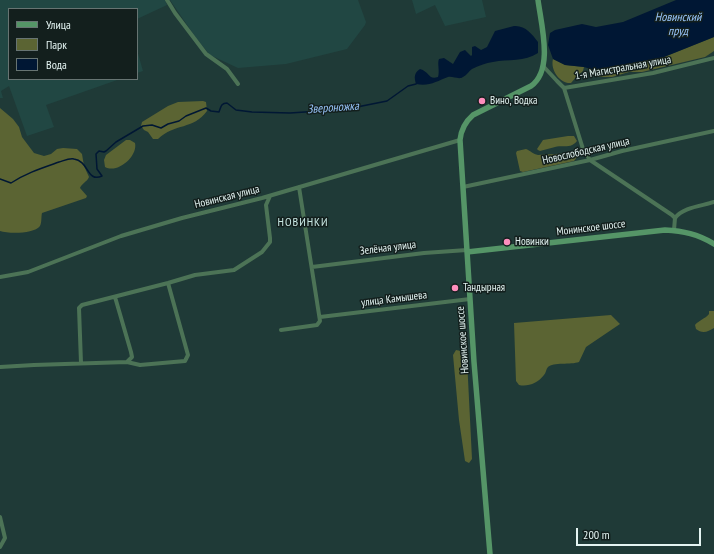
<!DOCTYPE html>
<meta charset="utf-8">
<style>
body{margin:0}
#map{position:relative;width:714px;height:554px;overflow:hidden;background:#1f3a37;font-family:"PT Sans Narrow",sans-serif}
canvas{display:block}
.legend{position:absolute;left:8px;top:8px;width:130px;height:72px;box-sizing:border-box;background:#131f1d;border:1px solid #677472;margin:0;padding:5px 7px;list-style:none;font-size:12px;color:#e4f4f2}
.legend li{display:flex;align-items:center;gap:8px;height:20px}
.legend b{width:20px;border:1px solid #677472}
.scale{position:absolute;left:576px;top:528px;width:125px;height:18px;box-sizing:border-box;border:2px solid #e4f4f2;border-top:0;padding-left:5px;font-size:12px;line-height:14px;white-space:nowrap;color:#e4f4f2;-webkit-text-stroke:3px #131f1d;paint-order:stroke}
</style>
<div id="map">
<canvas width="714" height="554"></canvas>
<ul class="legend">
<li><b style="height:5px;background:#559567"></b>Улица</li>
<li><b style="height:11px;background:#5b6433"></b>Парк</li>
<li><b style="height:11px;background:#001734"></b>Вода</li>
</ul>
<div class="scale">200 m</div>
</div>
<script>
const g = document.querySelector('canvas').getContext('2d');
g.lineJoin = 'round';
function fill(path, color) {
  g.fillStyle = color;
  g.fill(path, 'evenodd');
}
function trace(path, color, width, dash) {
  g.strokeStyle = color;
  g.lineWidth = width;
  g.lineCap = dash ? 'butt' : 'round';
  g.setLineDash(dash || []);
  g.stroke(path);
}
function label(font, color, halo, rows, align = 'center') {
  g.font = font + ' "PT Sans Narrow",sans-serif';
  g.lineWidth = 3;
  g.setLineDash([]);
  g.textBaseline = 'middle';
  g.strokeStyle = halo;
  g.fillStyle = color;
  for (const [text, x, y, turn = 0] of rows) {
    g.save();
    g.translate(x, y);
    g.rotate((+turn || 0) * Math.PI / 180);
    g.textAlign = isNaN(turn) ? turn : align;
    if (halo) g.strokeText(text, 0, 0);
    g.fillText(text, 0, 0);
    g.restore();
  }
}
fill(new Path2D(`
 M0,0H165L167,5L137,19V9H9V79H120L46,105L54,127L27,136L9,86L1,91L3,98H0Z
 M170,0H358L366,22L365,25L347,49L286,64L238,68L210,55L196,38Z
 M412,0H482L486,17L445,26L435,5L416,14Z
 M137,50L143,71L137,73Z`), '#214743');
fill(new Path2D(`
 M714,37V51L705,57L642,72H629L612,77H597L595,75L596,72L603,71L608,67L664,57Z
 M553,59L565,65L584,67L583,71L577,76L571,83C560,84 550,70 553,59Z
 M203,101L206,102L207,111C193,130 175,123 158,139H153L148,132L144,130L141,126L142,122L168,106L178,102Z
 M0,108L13,119L19,127L22,137L34,153L44,156L51,154L57,149L63,148L77,149L82,154L84,166L89,177C87,182 82,183 80,188L87,196L86,198L42,213C41,217 42,222 40,226C34,234 9,234 0,231Z
 M568,136H574L577,141C571,149 563,145 555,147C550,148 545,150 540,151L538,150L537,149L543,140Z
 M126,140H130L135,143C138,156 118,174 105,167L104,160L106,155Z
 M526,149C531,151 533,154 538,155L573,153L577,157L574,161L523,172L520,171L516,153L517,151Z
 M709,311H714V328C708,332 702,334 696,329L695,325C699,320 705,319 709,314Z
 M611,315L620,324L586,347L579,362C571,365 553,362 548,367C546,369 546,373 544,375C538,383 528,387 519,385L516,381L514,323Z
 M456,350L461,351L467,359L472,459L469,463L465,461L459,420L453,355Z`), '#5b6433');
fill(new Path2D(`
 M676,0H714V37L664,57L630,64L594,70L584,67L565,65L553,59L548,45L550,33L555,30L582,24L596,27L623,22Z
 M514,26C525,25 532,34 538,42V53C525,62 508,59 493,62C486,63 478,66 472,69C469,71 467,75 463,77C459,80 453,76 448,77C437,81 429,87 416,84C414,77 414,73 420,69C430,72 428,80 438,77C440,71 437,63 439,59L444,58L453,64L460,52L465,50L471,56L472,55V47L475,46L481,50L487,47L495,31Z`), '#001734');
trace(new Path2D(`
 M0,179L11,183C26,173 42,168 59,162C63,161 69,158 74,159C89,161 87,183 102,176L97,169L96,154L99,151L104,152L106,151L116,142L143,126L152,125L161,128L168,124L179,121L186,116L206,108L211,111L219,112C221,107 221,103 227,103L236,110L252,112L290,113L335,110L357,107L387,101L408,86L416,84`), '#001734', 1.5);
trace(new Path2D(`
 M167,0L175,13L206,54L227,69L238,84
 M544,67L557,81L564,88L653,73L714,58
 M564,88L583,149L590,160L672,215L675,218
 M463,187L590,160L622,151L714,131
 M674,230L675,218C683,207 702,206 714,202
 M312,267L424,253L467,250
 M0,277L28,272L121,236L182,218L262,198L460,140
 M115,297L131,352L132,357L127,362
 M320,317L470,299
 M281,330L317,325L320,321L299,187
 M81,363L79,308L82,305L168,283L195,275L234,270L262,252L270,242V238L266,205L270,196
 M0,367L34,365L127,362L140,365L185,361L188,355L168,283
 M0,517L5,538L0,547`), '#4c7356', 4);
trace(new Path2D(`
 M467,252L665,230C683,231 698,234 714,244
 M490,554L474,362L460,140C461,130 465,122 473,115L531,86C554,70 541,24 538,0`), '#559567', 5.5);
for (const [x, y, r, color] of [
 [482,101,4,"#fe8ebc"],
 [507,242,4,"#fe8ebc"],
 [455,288,4,"#fe8ebc"]
]) {
  const dot = new Path2D();
  dot.arc(x, y, r, 0, 2 * Math.PI);
  g.fillStyle = color;
  g.fill(dot);
  trace(dot, '#131f1d', 1.5);
}
label('11px', '#e4f4f2', '#131f1d', [
 ["1-я Магистральная улица",623,68,-10],
 ["Новослободская улица",586,151,-13],
 ["Новинская улица",227,197,-14],
 ["Монинское шоссе",591,228,-7],
 ["Зелёная улица",388,248,-7],
 ["улица Камышева",394,299,-7],
 ["Новинское шоссе",463,340,-94]
]);
label('11px', '#e4f4f2', '#131f1d', [
 ["Вино, Водка",490,101],
 ["Новинки",515,242],
 ["Тандырная",463,288]
], 'left');
label('italic 12px', '#97c3f8', '#131f1d', [
 ["Новинский",678,18],
 ["пруд",678,32],
 ["Звероножка",333,108,-4]
]);
g.letterSpacing = '1px';
label('12px', '#c9e9e5', '#131f1d', [
 ["НОВИНКИ",303,223]
]);
g.letterSpacing = '0px';
</script>
